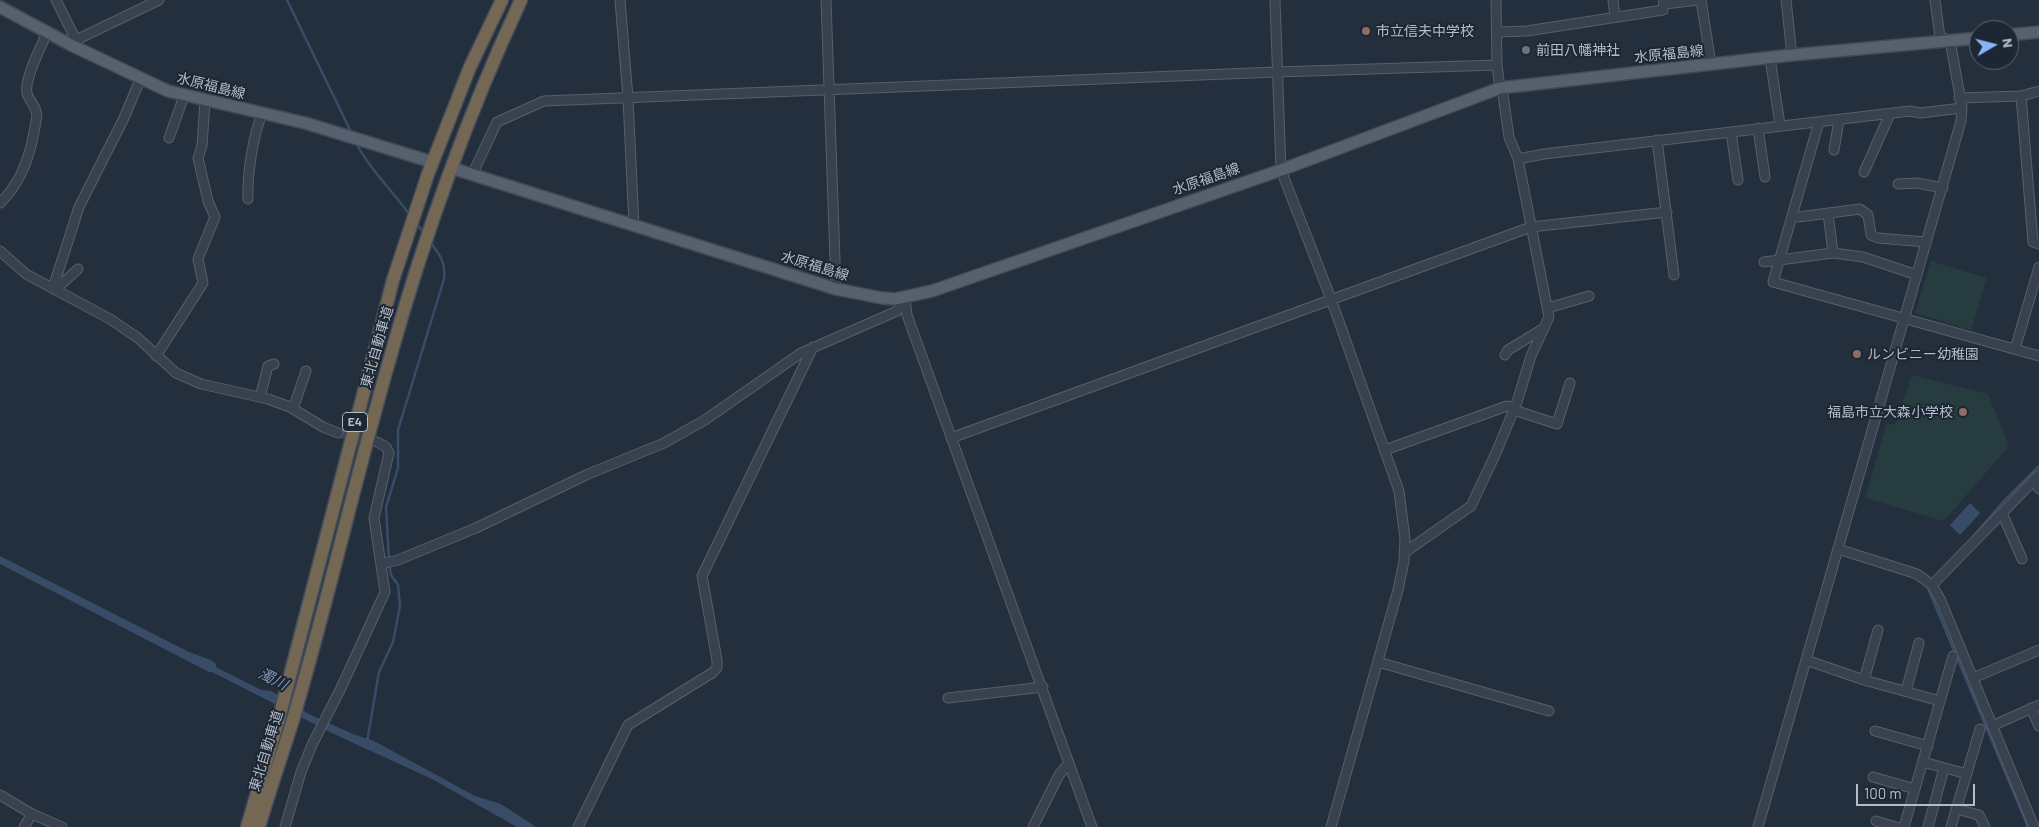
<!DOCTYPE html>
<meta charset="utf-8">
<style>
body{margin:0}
#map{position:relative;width:2039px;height:827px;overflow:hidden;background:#242f3e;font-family:Barlow,sans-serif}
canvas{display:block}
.north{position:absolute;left:1969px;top:20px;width:50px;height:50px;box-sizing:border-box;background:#1d2633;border:1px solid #59626f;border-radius:50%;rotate:82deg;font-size:14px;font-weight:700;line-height:20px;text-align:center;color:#b4bcc9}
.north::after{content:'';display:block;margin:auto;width:18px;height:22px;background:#8ab4f8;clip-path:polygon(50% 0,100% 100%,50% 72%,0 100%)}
.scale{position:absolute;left:1856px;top:784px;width:119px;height:22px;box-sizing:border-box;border:2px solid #b4bcc9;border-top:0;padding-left:6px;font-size:15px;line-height:18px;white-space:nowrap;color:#b4bcc9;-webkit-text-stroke:4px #1d2633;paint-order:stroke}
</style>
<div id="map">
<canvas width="2039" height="827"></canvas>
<div class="north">N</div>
<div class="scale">100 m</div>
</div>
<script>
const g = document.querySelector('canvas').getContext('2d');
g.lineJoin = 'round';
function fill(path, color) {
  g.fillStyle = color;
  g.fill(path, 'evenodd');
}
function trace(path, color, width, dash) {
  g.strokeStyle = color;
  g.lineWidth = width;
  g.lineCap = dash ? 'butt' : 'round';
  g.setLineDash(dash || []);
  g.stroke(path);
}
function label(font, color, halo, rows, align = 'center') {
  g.font = font + ' Barlow,"Noto Sans JP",sans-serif';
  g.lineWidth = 4;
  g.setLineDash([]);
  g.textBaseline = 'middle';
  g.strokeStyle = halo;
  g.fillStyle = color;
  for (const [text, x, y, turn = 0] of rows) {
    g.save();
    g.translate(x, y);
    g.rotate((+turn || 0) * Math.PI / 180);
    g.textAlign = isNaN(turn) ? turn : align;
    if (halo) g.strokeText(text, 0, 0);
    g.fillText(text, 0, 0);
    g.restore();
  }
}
fill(new Path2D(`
 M1931,261L1987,278L1971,330L1915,313Z
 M1912,375L1988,394L2009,446L1944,521L1865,498L1887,423L1895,425Z`), '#263c3f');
fill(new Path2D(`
 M1970,503L1980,513L1960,535L1950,525Z
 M0,556L189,652L211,660L216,664V667L261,690L271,691L309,714L353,734L374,741L475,796L501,804L536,827H517L432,779L334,734L212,672H209L0,564Z`), '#394c67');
trace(new Path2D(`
 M287,0L352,134
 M356,143C370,170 392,190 409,214
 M416,223L423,232
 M1972,538L2002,503L2039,466
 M389,559L386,507L398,468V430L444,279C446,263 440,255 431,243
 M1927,586L2028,827
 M367,742L379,672L393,642L400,606L398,585L391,575L389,564`), '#394c67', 2.5);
trace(new Path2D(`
 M338,433L371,441`), '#3a4453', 9, [9, 4.5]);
const minor = new Path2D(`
 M56,0L76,40
 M620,0L628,98L634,226
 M826,0L836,289
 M1275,0L1281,170L1331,299L1399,491L1405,539L1404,561L1398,590L1331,827
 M1613,0L1615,17
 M1701,0L1711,64
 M1786,0L1792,55
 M1665,4L1698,0
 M1497,32L1527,31L1663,10L1664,0
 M71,45L76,40L159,0
 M1770,58L1780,125
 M2021,96L2033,242L2039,244
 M1959,98L2021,96L2039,91
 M1819,122L1773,282L2039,356
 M1758,128L1765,177
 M1731,132L1738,180
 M169,138L184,96
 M1657,140L1674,275
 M1834,150L1839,120
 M1518,159L1544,154L1910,111L1920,113L1962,108
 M1864,172L1890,114
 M472,175L497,122L544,101L1277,72L1497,65
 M1898,184L1917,183L1943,188
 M248,199C247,175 253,136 262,114
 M0,203C25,179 32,148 37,115C36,106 29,101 27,93C24,79 41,47 47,33
 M1828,213L1833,253
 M1792,216L1798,217L1860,209L1868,215L1871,235L1878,238L1926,242
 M0,251L26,274L110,319L138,338L176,373L201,384L268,399L290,407L323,427L338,433
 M1764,262L1833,253L1863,257L1917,275
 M53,288L79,207L124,118L140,80
 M55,290L78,269
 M905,298L907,315L1092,827
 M1548,308L1589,296
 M2015,349L2039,267
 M1505,355L1508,350L1541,330
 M156,356L203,283L198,259L215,217L208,201L198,158L202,146L205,101
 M260,397L268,366L274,364
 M293,409L306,371
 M951,438L1531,227L1667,212
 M1385,450L1507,406L1512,407L1520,412L1557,424L1570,383
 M2035,479L2039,489
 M2002,513L2022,559
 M1838,549L1917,574L1932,585L1941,601L2034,827
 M1404,553L1471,506L1496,453L1517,402L1531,356L1549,317L1518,159L1509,137L1503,95L1500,88L1497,65L1496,0
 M381,564L398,560L476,528L586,475L664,443L705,420L801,353L897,311L905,298
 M1932,585L2039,475
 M1806,660L1864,680L1940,701
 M1378,662L1549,711
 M1973,678L2039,650
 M1864,680L1878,630
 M1906,691L1919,643
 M948,698L1043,687
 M2031,708L2039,726
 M1992,726L2039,705
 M1875,731L1928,746
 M1923,762L1967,774
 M1873,777L1915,789
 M0,795L32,814L62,827
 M1956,809L1979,815L1985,827
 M1876,821L1896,827
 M24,827L32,814
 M285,827L301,772L312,745L341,688L385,592L374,518L389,453L386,447L377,442
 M578,827L628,725L712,673L717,668V660L702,576L813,347
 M1033,827L1059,775L1069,763
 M1758,827L1961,121L1962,108L1950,40L1940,37L1935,0
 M1904,827L1953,656
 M1928,827L1944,768
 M1951,827L1980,729`);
const major = new Path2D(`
 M0,7L71,45L168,91L305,123L429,161
 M2009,35L2039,32
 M458,170L836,289L882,298L895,299L932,291L1281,170L1500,88L1792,55L1979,38`);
const highway = new Path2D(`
 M247,827L279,718L393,280L428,174L470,67L502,0
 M259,827C269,792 281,758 292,723C327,605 354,484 388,365C423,239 466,118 521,0`);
trace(minor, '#565f6c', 11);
trace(major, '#414a57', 14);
trace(highway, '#434c59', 15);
trace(minor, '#38414e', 9);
trace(major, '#56606e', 11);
trace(highway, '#746855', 12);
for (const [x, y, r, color] of [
 [1366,31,5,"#8d6e63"],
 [1526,50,5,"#6b7280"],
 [1857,354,5,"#8d6e63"],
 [1963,412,5,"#8d6e63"]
]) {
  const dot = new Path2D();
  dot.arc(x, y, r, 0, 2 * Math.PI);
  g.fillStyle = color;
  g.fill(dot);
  trace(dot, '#1d2633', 2);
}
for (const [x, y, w] of [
 [355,422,25]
]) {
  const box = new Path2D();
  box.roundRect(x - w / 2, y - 9.5, w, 19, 4);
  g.fillStyle = '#1d2633';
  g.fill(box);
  trace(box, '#b4bcc9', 1);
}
label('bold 12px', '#b4bcc9', null, [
 ["E4",355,422]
]);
label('14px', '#b4bcc9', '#1d2633', [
 ["市立信夫中学校",1376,31],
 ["前田八幡神社",1536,50],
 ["ルンビニー幼稚園",1867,354],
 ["福島市立大森小学校",1953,412,"right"]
], 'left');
label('14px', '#b4bcc9', '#1d2633', [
 ["水原福島線",1669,54,-6],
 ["水原福島線",211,86,14],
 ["水原福島線",1206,179,-19],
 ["水原福島線",815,266,17],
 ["東北自動車道",377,347,-74],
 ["東北自動車道",266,751,-73]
]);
label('italic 15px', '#7c92b1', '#1d2633', [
 ["濁川",273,679,27]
]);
</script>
